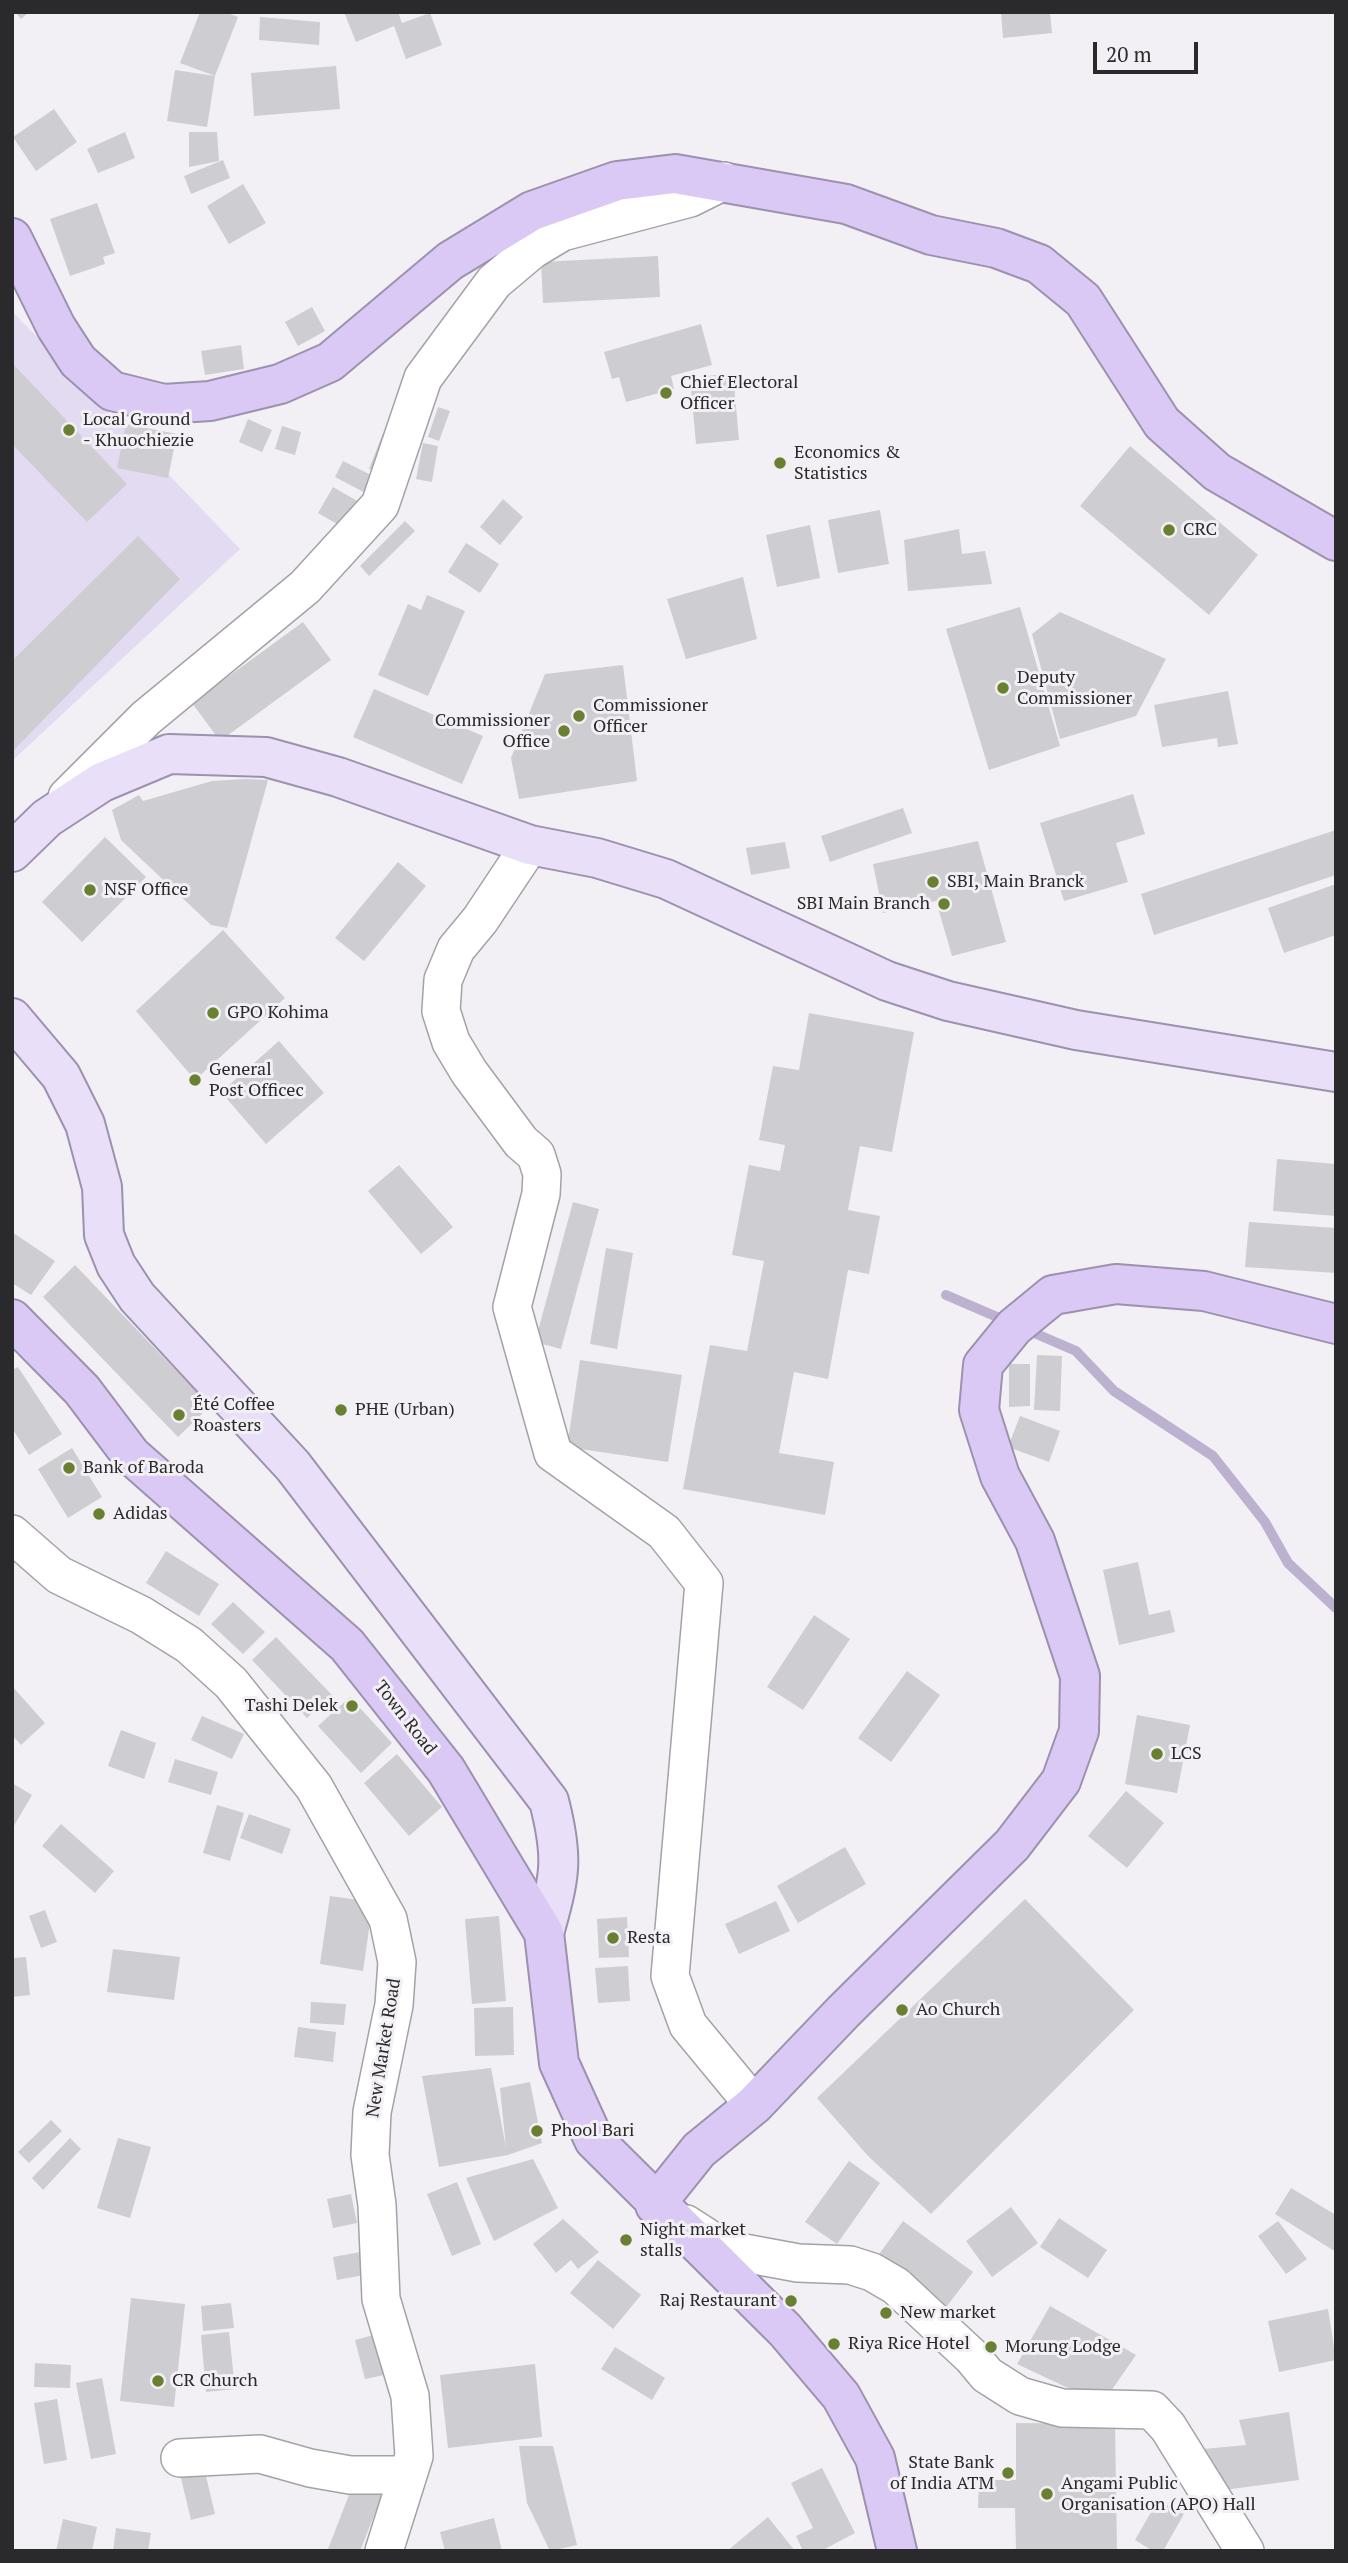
<!DOCTYPE html>
<meta charset="utf-8">
<style>
body{margin:0}
#map{position:relative;width:1348px;height:2563px;overflow:hidden;background:#f2f0f4;font-family:"PT Serif",serif}
canvas{display:block}
.frame{position:absolute;inset:0;border:14px solid #2a292b;pointer-events:none}
.scale{position:absolute;left:1093px;top:42px;width:105px;height:32px;box-sizing:border-box;border:4px solid #2a292b;border-top:0;padding-left:9px;font-size:21px;line-height:24px;white-space:nowrap;color:#2a292b;-webkit-text-stroke:5px #f2f0f4;paint-order:stroke}
</style>
<div id="map">
<canvas width="1348" height="2563"></canvas>
<div class="frame"></div>
<div class="scale">20 m</div>
</div>
<script>
const g = document.querySelector('canvas').getContext('2d');
g.lineJoin = 'round';
function fill(path, color) {
  g.fillStyle = color;
  g.fill(path, 'evenodd');
}
function trace(path, color, width, dash) {
  g.strokeStyle = color;
  g.lineWidth = width;
  g.lineCap = dash ? 'butt' : 'round';
  g.setLineDash(dash || []);
  g.stroke(path);
}
function label(font, color, halo, rows, align = 'center') {
  g.font = font + ' "PT Serif",serif';
  g.lineWidth = 6;
  g.setLineDash([]);
  g.textBaseline = 'middle';
  g.strokeStyle = halo;
  g.fillStyle = color;
  for (const [text, x, y, turn = 0] of rows) {
    g.save();
    g.translate(x, y);
    g.rotate((+turn || 0) * Math.PI / 180);
    g.textAlign = isNaN(turn) ? turn : align;
    if (halo) g.strokeText(text, 0, 0);
    g.fillText(text, 0, 0);
    g.restore();
  }
}
fill(new Path2D(`
 M12,311L240,549L12,761Z`), '#e3dbf1');
trace(new Path2D(`
 M946,1295L1076,1351L1114,1391L1213,1456L1265,1522L1288,1563L1336,1608`), '#bdb1d0', 10);
fill(new Path2D(`
 M15,12H29L21,19Z
 M200,12H225L238,17L215,76L180,63Z
 M344,12H398L402,23L430,13L442,45L406,59L394,26L356,42Z
 M1001,12H1050L1052,33L1003,38Z
 M260,17L320,22L319,45L259,40Z
 M336,66L340,109L254,116L251,73Z
 M175,70L215,76L207,127L167,121Z
 M54,109L77,142L36,171L13,137Z
 M125,132L135,158L98,173L87,149Z
 M189,132H217L219,161L189,167Z
 M223,160L230,178L191,194L184,176Z
 M243,184L266,223L229,244L207,206Z
 M97,203L115,253L103,257L105,264L70,276L50,219Z
 M658,256L660,297L543,303L541,262Z
 M312,307L325,331L298,346L285,322Z
 M701,324L712,365L671,376L674,389L626,402L619,377L612,379L604,352Z
 M241,345L244,369L205,375L201,351Z
 M12,363L127,484L87,522L12,444Z
 M733,373L739,440L696,444L690,378Z
 M438,407L450,411L439,441L428,437Z
 M248,419L272,430L262,452L239,442Z
 M126,424L177,434L168,478L117,468Z
 M282,426L301,432L295,455L275,449Z
 M383,433L399,439L385,475L369,469Z
 M423,443L438,446L432,482L416,479Z
 M1130,446L1258,555L1209,615L1080,506Z
 M343,461L383,481L375,498L335,477Z
 M333,487L366,506L351,532L318,513Z
 M503,499L523,517L500,545L480,527Z
 M880,510L889,564L838,573L828,520Z
 M405,521L415,531L369,576L360,566Z
 M810,525L820,578L777,587L766,535Z
 M959,529L962,554L985,551L992,584L908,591L904,540Z
 M138,536L180,579L12,752V661Z
 M466,543L499,564L480,593L448,572Z
 M743,577L757,639L686,659L667,599Z
 M427,595L465,611L428,696L378,675L408,604L421,610Z
 M1020,607L1060,746L989,770L946,629Z
 M1060,612L1166,659L1136,716L1060,739L1032,634Z
 M303,622L331,660L220,741L192,703Z
 M623,665L637,781L519,799L511,758L545,674Z
 M374,689L483,736L462,784L353,737Z
 M1228,691L1238,744L1218,747L1217,738L1162,747L1154,705Z
 M245,779L268,780L227,928L211,925L121,840L112,810L139,795L143,801L212,781Z
 M1133,794L1145,834L1116,843L1128,882L1064,901L1040,823Z
 M903,808L912,833L830,862L821,836Z
 M1336,830V875L1154,935L1141,894Z
 M105,837L146,877L82,942L42,902Z
 M978,841L1006,942L952,956L936,901L883,913L873,864Z
 M785,842L790,868L751,875L746,848Z
 M398,862L426,886L364,961L335,938Z
 M1336,884V935L1284,953L1268,908Z
 M223,930L285,998L195,1080L136,1011Z
 M809,1013L914,1032L892,1152L860,1146L848,1210L880,1216L869,1274L848,1270L828,1379L794,1372L779,1453L834,1462L825,1515L683,1489L710,1345L747,1351L764,1261L732,1255L749,1165L780,1171L785,1145L759,1140L773,1066L799,1070Z
 M279,1041L324,1093L266,1144L221,1092Z
 M1277,1159L1336,1164V1216L1273,1211Z
 M399,1165L453,1227L421,1254L368,1191Z
 M573,1202L599,1209L561,1349L535,1342Z
 M1249,1222L1336,1228V1273L1245,1267Z
 M12,1232L55,1261L31,1295L12,1283Z
 M606,1248L633,1253L617,1349L590,1344Z
 M75,1265L210,1406L178,1437L43,1297Z
 M1037,1355L1062,1356L1060,1411L1034,1410Z
 M580,1360L682,1375L668,1462L567,1447Z
 M1009,1364H1030V1406L1009,1407Z
 M18,1367L62,1434L29,1455L12,1428V1370Z
 M1020,1416L1060,1431L1049,1462L1008,1447Z
 M72,1448L102,1497L68,1518L38,1469Z
 M166,1551L219,1584L199,1616L146,1583Z
 M1138,1562L1149,1615L1170,1610L1175,1632L1119,1645L1103,1570Z
 M233,1602L265,1632L243,1654L211,1624Z
 M814,1615L850,1639L803,1710L767,1687Z
 M276,1637L332,1695L307,1718L252,1660Z
 M907,1671L940,1695L891,1762L858,1738Z
 M12,1686L45,1723L21,1745L12,1735Z
 M350,1697L392,1743L361,1773L318,1726Z
 M1137,1715L1190,1725L1177,1793L1125,1784Z
 M202,1716L244,1734L232,1759L191,1740Z
 M121,1730L156,1743L144,1779L108,1766Z
 M397,1754L442,1807L409,1836L364,1783Z
 M175,1759L218,1772L211,1795L168,1782Z
 M12,1783L32,1795L12,1829Z
 M1126,1791L1164,1823L1127,1868L1088,1836Z
 M217,1805L244,1813L230,1861L203,1853Z
 M249,1814L291,1829L282,1854L240,1838Z
 M61,1824L114,1871L95,1893L42,1846Z
 M845,1847L866,1884L798,1923L777,1886Z
 M330,1896L373,1902L363,1971L320,1964Z
 M1025,1899L1134,2010L931,2214L869,2157L817,2098Z
 M776,1901L790,1931L739,1954L725,1924Z
 M45,1910L57,1942L41,1948L29,1916Z
 M499,1916L506,2001L472,2004L465,1919Z
 M627,1917L629,1957L599,1958L597,1919Z
 M113,1949L180,1957L174,2000L107,1992Z
 M26,1957L30,1995L12,1997V1958Z
 M628,1966L630,2001L598,2003L595,1968Z
 M311,2002L346,2004L344,2025L310,2023Z
 M513,2007L514,2055L475,2056L474,2008Z
 M298,2027L336,2032L333,2062L294,2057Z
 M491,2068L506,2148L500,2088L530,2082L542,2143L508,2155L439,2167L422,2076Z
 M51,2120L62,2131L29,2163L18,2152Z
 M70,2138L81,2149L43,2190L32,2178Z
 M118,2138L151,2147L130,2218L97,2208Z
 M533,2159L558,2208L494,2241L466,2178Z
 M849,2161L880,2183L837,2244L805,2222Z
 M457,2182L481,2244L452,2256L427,2194Z
 M1291,2188L1336,2215V2252L1275,2214Z
 M351,2194L357,2223L333,2228L327,2199Z
 M1011,2207L1038,2243L992,2277L966,2241Z
 M1059,2218L1107,2250L1088,2278L1040,2247Z
 M563,2219L599,2252L578,2269L571,2260L556,2273L533,2244Z
 M903,2221L973,2272L944,2310L875,2260Z
 M1278,2221L1307,2259L1286,2274L1258,2236Z
 M366,2251L369,2274L337,2280L333,2257Z
 M598,2260L641,2295L613,2329L570,2293Z
 M131,2298L185,2304L174,2407L120,2401Z
 M231,2303L234,2328L203,2331L201,2306Z
 M1050,2306L1136,2355L1102,2404L1017,2364Z
 M1328,2309L1336,2360L1279,2372L1268,2321Z
 M229,2332L235,2389L206,2392L201,2335Z
 M374,2335L384,2375L365,2379L355,2340Z
 M615,2347L665,2378L652,2400L601,2369Z
 M35,2363L71,2365L70,2388L34,2387Z
 M535,2364L542,2437L448,2448L440,2375Z
 M102,2378L116,2454L91,2459L76,2383Z
 M57,2399L67,2460L44,2464L34,2403Z
 M1289,2412L1299,2480L1224,2490L1203,2449L1246,2445L1239,2420Z
 M1016,2423L1115,2424L1117,2551H1016L1015,2508H978L979,2480H1016Z
 M519,2446H553L577,2545L550,2551L527,2503Z
 M822,2468L855,2533L821,2551H803L796,2536L813,2528L791,2483Z
 M205,2472L215,2514L191,2520L181,2478Z
 M354,2482L383,2493L360,2551H333L328,2549Z
 M1158,2500L1184,2514L1163,2551H1153L1135,2540Z
 M768,2517L795,2551H727Z
 M494,2518L502,2551H445L440,2532Z
 M63,2519L97,2527L92,2551H56Z
 M116,2528L151,2533L148,2551H113Z`), '#cecdd1');
const minor = new Path2D(`
 M67,797L146,718L305,587L380,505L423,378L494,282L532,250L562,232L690,198L724,181
 M530,845L480,920L456,949L443,980L441,1011L451,1042L469,1072L521,1142L536,1155L542,1174L541,1194L512,1307L553,1453L664,1532L704,1583L670,1976L688,2025L754,2105
 M12,1534L59,1575L141,1615L189,1645L231,1683L314,1787L388,1919L397,1962L394,2005L372,2112L370,2155L377,2205L381,2299L410,2396L414,2456L384,2551
 M686,2224L714,2242L744,2253L798,2263L850,2265L872,2272L896,2286L972,2357L987,2375L1020,2396L1062,2408L1152,2410L1168,2427L1245,2551
 M180,2458L260,2454L310,2468L350,2475H408`);
const major = new Path2D(`
 M12,852L47,818L102,782L169,754L266,757L338,777L530,845L597,858L666,879L887,981L948,1001L1076,1030L1336,1072
 M12,1018L61,1076L85,1124L102,1187L104,1235L116,1265L137,1297L293,1466L549,1801C564,1859 560,1876 544,1933`);
const highway = new Path2D(`
 M12,238L56,327L78,361L112,391L164,404L210,401L280,384L330,362L450,261L532,211L617,181L675,174L846,204L931,235L996,248L1039,264L1083,300L1162,423L1217,472L1336,541
 M12,1319L82,1390L131,1455L347,1645L446,1770L544,1933L559,2063L594,2140L785,2330L841,2396L875,2458L897,2551
 M655,2205L699,2150L754,2105L844,2011L1012,1845L1061,1781L1079,1731L1080,1676L1035,1541L1000,1476L979,1410L983,1365L1014,1327L1053,1295L1116,1284L1204,1291L1336,1324`);
trace(minor, '#a4a2a6', 40);
trace(major, '#9c91ae', 42);
trace(highway, '#9c91ae', 42);
trace(minor, '#fff', 37);
trace(major, '#e9dff9', 38);
trace(highway, '#dac9f5', 38);
for (const [x, y, r, color] of [
 [666,393,7,"#697f31"],
 [69,430,7,"#697f31"],
 [780,463,7,"#697f31"],
 [1169,530,7,"#697f31"],
 [1003,688,7,"#697f31"],
 [579,716,7,"#697f31"],
 [564,731,7,"#697f31"],
 [933,882,7,"#697f31"],
 [90,890,7,"#697f31"],
 [944,904,7,"#697f31"],
 [213,1013,7,"#697f31"],
 [195,1080,7,"#697f31"],
 [341,1410,7,"#697f31"],
 [179,1415,7,"#697f31"],
 [69,1468,7,"#697f31"],
 [99,1514,7,"#697f31"],
 [352,1706,7,"#697f31"],
 [1157,1754,7,"#697f31"],
 [613,1938,7,"#697f31"],
 [902,2010,7,"#697f31"],
 [537,2131,7,"#697f31"],
 [626,2240,7,"#697f31"],
 [791,2301,7,"#697f31"],
 [886,2313,7,"#697f31"],
 [834,2344,7,"#697f31"],
 [991,2347,7,"#697f31"],
 [158,2381,7,"#697f31"],
 [1008,2473,7,"#697f31"],
 [1047,2494,7,"#697f31"]
]) {
  const dot = new Path2D();
  dot.arc(x, y, r, 0, 2 * Math.PI);
  g.fillStyle = color;
  g.fill(dot);
  trace(dot, '#f2f0f4', 2.5);
}
label('18px', '#2a292b', '#f2f0f4', [
 ["Chief Electoral",680,383],
 ["Officer",680,404],
 ["Local Ground",83,420],
 ["- Khuochiezie",83,441],
 ["Economics &",794,453],
 ["Statistics",794,474],
 ["CRC",1183,530],
 ["Deputy",1017,678],
 ["Commissioner",1017,699],
 ["Commissioner",593,706],
 ["Officer",593,727],
 ["Commissioner",550,721,"right"],
 ["Office",550,742,"right"],
 ["SBI, Main Branck",947,882],
 ["NSF Office",104,890],
 ["SBI Main Branch",930,904,"right"],
 ["GPO Kohima",227,1013],
 ["General",209,1070],
 ["Post Officec",209,1091],
 ["Été Coffee",193,1405],
 ["Roasters",193,1426],
 ["PHE (Urban)",355,1410],
 ["Bank of Baroda",83,1468],
 ["Adidas",113,1514],
 ["Tashi Delek",338,1706,"right"],
 ["LCS",1171,1754],
 ["Resta",627,1938],
 ["Ao Church",916,2010],
 ["Phool Bari",551,2131],
 ["Night market",640,2230],
 ["stalls",640,2251],
 ["Raj Restaurant",777,2301,"right"],
 ["New market",900,2313],
 ["Riya Rice Hotel",848,2344],
 ["Morung Lodge",1005,2347],
 ["CR Church",172,2381],
 ["State Bank",994,2463,"right"],
 ["of India ATM",994,2484,"right"],
 ["Angami Public",1061,2484],
 ["Organisation (APO) Hall",1061,2505]
], 'left');
label('18px', '#2a292b', '#f2f0f4', [
 ["Town Road",405,1718,52],
 ["New Market Road",384,2048,-81]
]);
</script>
